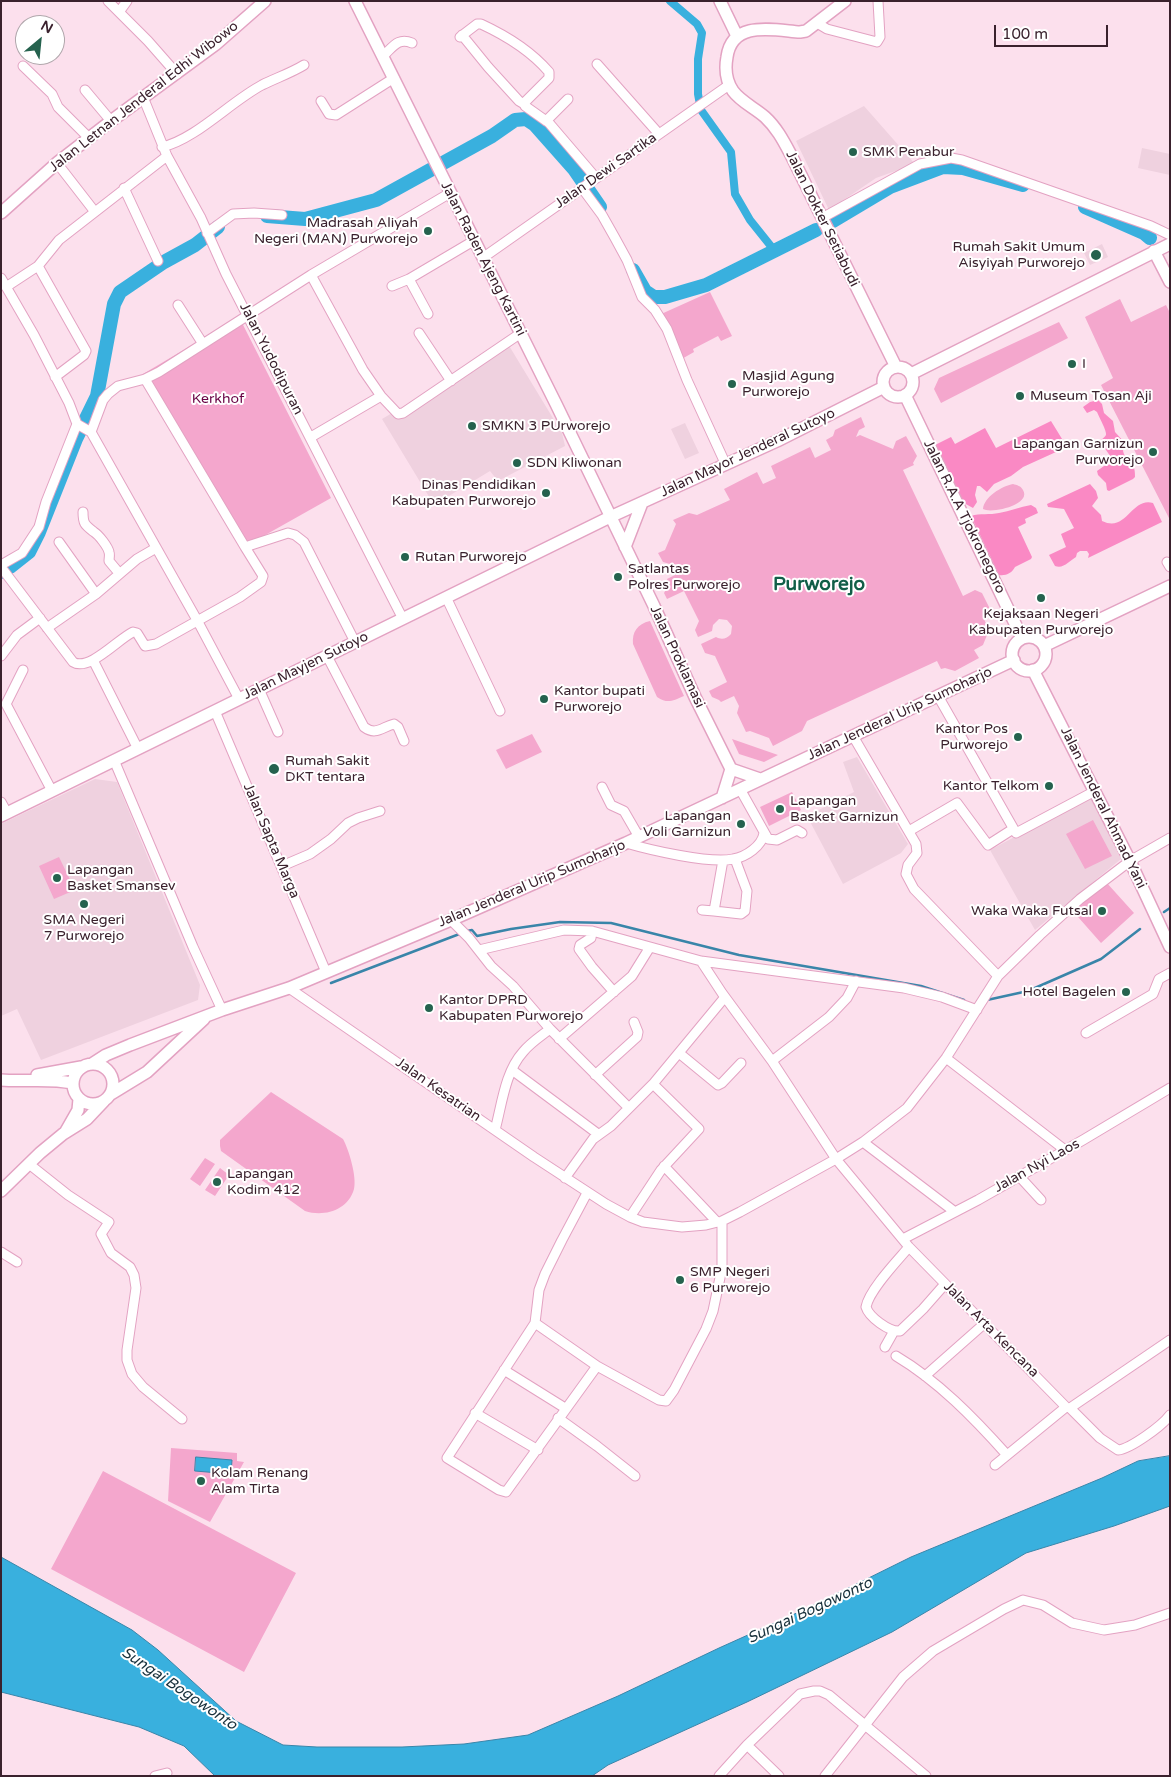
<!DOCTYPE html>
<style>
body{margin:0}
#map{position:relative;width:1171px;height:1777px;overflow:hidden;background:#fce0ed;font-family:"Varela Round",sans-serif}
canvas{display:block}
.frame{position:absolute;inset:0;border:2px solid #3a212d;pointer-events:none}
.north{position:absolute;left:15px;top:15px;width:50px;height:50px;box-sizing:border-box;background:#fff;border:1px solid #b0a6ab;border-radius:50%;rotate:28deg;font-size:14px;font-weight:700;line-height:20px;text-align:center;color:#3a212d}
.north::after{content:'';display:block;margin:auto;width:18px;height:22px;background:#25624e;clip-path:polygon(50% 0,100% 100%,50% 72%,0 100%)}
.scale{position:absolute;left:994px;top:25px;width:114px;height:22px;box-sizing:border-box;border:2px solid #3a212d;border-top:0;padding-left:6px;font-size:15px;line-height:18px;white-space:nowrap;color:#3a212d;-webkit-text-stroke:4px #fff;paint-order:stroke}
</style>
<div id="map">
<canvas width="1171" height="1777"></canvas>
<div class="frame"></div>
<div class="north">N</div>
<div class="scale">100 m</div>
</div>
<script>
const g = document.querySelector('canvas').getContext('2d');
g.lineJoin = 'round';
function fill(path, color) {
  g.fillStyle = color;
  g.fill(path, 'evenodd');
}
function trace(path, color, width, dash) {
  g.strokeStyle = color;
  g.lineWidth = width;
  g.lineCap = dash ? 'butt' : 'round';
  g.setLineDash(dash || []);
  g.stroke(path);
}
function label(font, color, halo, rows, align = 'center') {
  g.font = font + ' "Varela Round",sans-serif';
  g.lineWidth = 4;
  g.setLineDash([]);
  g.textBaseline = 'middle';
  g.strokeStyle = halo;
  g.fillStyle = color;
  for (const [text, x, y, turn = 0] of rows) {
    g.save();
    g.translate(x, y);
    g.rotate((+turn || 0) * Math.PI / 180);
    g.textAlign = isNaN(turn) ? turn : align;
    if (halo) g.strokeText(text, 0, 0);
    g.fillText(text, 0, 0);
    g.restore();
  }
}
fill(new Path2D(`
 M864,106L915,164L876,178L829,210L796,141Z
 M1142,148L1170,154V175L1138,168Z
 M1102,244L1108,257L1090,265L1084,253Z
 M508,344L562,433L565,446L498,481L490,471L434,505L382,419Z
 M685,423L699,453L685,459L671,429Z
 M857,757L908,844L901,853L843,884L807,816L854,792L843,762Z
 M95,779L117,782L200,985L198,1000L41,1060L17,1009L1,1016V824Z
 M1090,797L1121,859L1035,930L990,850Z`), '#efd1df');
fill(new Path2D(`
 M710,292L732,336L721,341L718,336L693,349L694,352L680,360L659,315Z
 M1120,299L1131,322L1166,305L1170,313V520L1101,385L1113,378L1085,317Z
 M239,317L331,498L244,547L138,377Z
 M1059,322L1068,338L941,403L934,389L939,378Z
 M861,417L865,427L859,430L856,437L860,435L893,449L896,441L906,436L917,456L913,463L914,465L903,470L963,596L975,590L982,593L992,613L983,617L989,630L983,645L974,650L979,658L955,671L945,668L941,669L937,661L807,721L802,731L773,746L769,738L750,731L746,732L737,713L739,706L734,696L721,702L719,700L712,697L709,691L727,682L715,656L705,653L701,644L716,637C721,640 727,639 731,634L732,626L727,620L719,619L713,625L712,631L698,637L695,630L699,621L684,591L667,599L664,593L669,584L667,579L675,575L670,564L663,562L658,553L665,550L676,524L673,520L689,513L697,515L730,500L724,489L757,472L763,484L776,478L771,466L810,447L815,458L831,450L826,440L833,436L835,430Z
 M1013,484C1017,485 1021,486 1023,490C1032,505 991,514 983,509C984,497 1002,486 1013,484Z
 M650,621L684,696C672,701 668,704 657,697L633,644C632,632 637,624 650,621Z
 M532,734L542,752L506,769L496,750Z
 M732,739L778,755L764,762L739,754Z
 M792,792L801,810L769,826L760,807Z
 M1093,820L1112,856L1085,869L1066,834Z
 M59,857L75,890L54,899L39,866Z
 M1106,882L1134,913L1101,943L1071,909Z
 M271,1092L343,1139C349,1150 357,1177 354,1189C348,1211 323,1217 305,1211L221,1151L220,1146V1140Z
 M205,1158L215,1164L200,1186L190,1179Z
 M220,1168L229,1175L215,1196L205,1190Z
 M171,1448L237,1453V1461L244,1462L210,1522L168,1501Z
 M103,1471L296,1573L244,1672L51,1569Z`), '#f4a7cd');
fill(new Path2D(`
 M1098,400L1102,404L1104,413L1113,421L1115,432L1125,443C1120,454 1126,456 1132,464C1135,468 1135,473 1135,477L1133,479L1109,491L1107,490L1106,483L1098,475L1097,471L1111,461L1112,458C1106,451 1105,447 1100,441C1102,439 1105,437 1106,435C1107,431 1099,417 1097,412L1094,410L1087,413L1083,407L1090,402Z
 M1051,421L1067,447L1023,467L1011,476L994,484L987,492L980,486H977L975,495L977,502L973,508L964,503L935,445L951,437L955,444L985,428L996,448Z
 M1090,484L1096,491L1098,498L1092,506L1101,515L1102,521C1127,533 1131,497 1153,503L1162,522L1088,558L1089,554L1087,551H1080L1077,553L1076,557C1069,561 1064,569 1055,566L1049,555L1066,547L1061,534L1074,528L1064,509L1048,507L1047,504Z
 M1031,505L1036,508L1038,513L1025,519L1026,523L1018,527L1032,557L1031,559L1015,567C1012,573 1006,576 999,575L971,516C980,513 990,515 999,513C1010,511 1020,507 1031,505Z`), '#fa89c4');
const water = new Path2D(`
 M1170,1456V1506L1114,1526L1026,1553L892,1632L747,1702L608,1765L592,1776H215L184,1746L139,1727L1,1692V1557L132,1630L158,1650L236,1721L283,1745L317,1747H402L464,1744L528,1735L618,1696L719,1648L810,1607L911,1557L1102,1478L1138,1461Z
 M196,1457L232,1460L231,1474L195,1471Z`);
fill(water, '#39b0de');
trace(water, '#3985a9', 1);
trace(new Path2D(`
 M1164,912L1170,908
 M467,931L472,930L477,936L511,929L560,922L611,923L739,955L921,986L964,1000
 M331,983L462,933
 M987,1000L1028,991L1101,959L1140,929`), '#3985a9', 2.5);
trace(new Path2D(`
 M670,1L697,24L702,33L698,59V94L701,110L731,152L735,194L750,220L774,250`), '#39b0de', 8);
trace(new Path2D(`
 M1085,207L1144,233L1150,238
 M267,216L305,219L376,200L492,136L515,120L526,119L535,125L574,169L600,207
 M833,221L890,187L943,167L963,168L1023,185
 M633,270L645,291L654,297H665L706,285L816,230
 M1,572L10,567L29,552L39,532L76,439L97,396L114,304L120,292L164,262L195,245L218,227`), '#39b0de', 14);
const street = new Path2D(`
 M108,1L148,41L177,74
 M119,12L127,1
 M817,23L827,29L877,42L880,37L878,1
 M462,35L488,67L519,101L524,104
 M460,37L477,24H481C507,36 530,50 549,72V78L525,102V106L549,123L596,178
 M383,56C393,47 398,37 412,43
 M597,64L659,134
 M23,66L52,94L58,107L89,138
 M85,90L111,121
 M143,97L167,156L201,218L226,274L403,619
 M321,101L329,114L336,115L394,78
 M546,121L568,99
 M162,147C196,139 230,102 262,85C276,78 291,73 304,65
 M57,163L95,212
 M124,188L158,261
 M582,188L602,215L615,238L627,260L642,297L655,310L667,329L687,380L726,465
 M822,218L920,164L951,158L962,160L1151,226L1170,235
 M207,233L233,214L254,213L282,215
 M484,257L729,85
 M38,266L86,351L84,355L55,377
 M311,275L363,370L381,396L398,414L403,413L521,333
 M1,278L34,335L69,403L77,424L91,432L197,620L239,699
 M392,286L409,279
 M6,287L38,266L59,240L167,156
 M178,305L203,344
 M428,314L409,279L475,240
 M419,333L451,381
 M145,379L245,547L288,533L295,535L304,542L355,642
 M91,432L103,400L108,394L118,386L145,379L159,372L311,275L450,193
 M311,437L381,396
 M83,512C83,524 85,525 94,532C99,535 108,547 109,552C110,555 109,558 109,561L119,573
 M59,542L96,594
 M1167,562L1170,567
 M1,565L22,553L39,527L46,502L77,424
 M1,567L73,662C89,672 118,639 133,632L137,633L145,646L156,644L240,597L261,582L263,576L245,547
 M446,597L500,711
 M47,628L96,594L137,559L156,548
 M1,656L17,635L40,618
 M327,656L364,727C376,736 382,727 394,724L398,727L404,741
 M93,660L138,749
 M23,670L6,704L52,791
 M259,689L278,732
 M938,696L1016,833L1095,791
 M215,711L326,972
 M853,736L916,844L917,853L908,865L906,874L914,889L998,976
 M114,760L193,947L222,1010
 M602,787L611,805L624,811L639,837
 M740,789L768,839L777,840L797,830L802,833
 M1,802L7,813
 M909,831L957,803L988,845L1013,829
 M626,843C650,850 710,864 733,859C746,857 762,846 764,833
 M282,866L310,854L331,839L348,823L358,818L380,811
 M702,910L714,911L723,860
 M714,911L741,914L745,911L747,891L735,859
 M451,920L469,938L491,966L513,986L550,1029L629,1108
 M592,931L591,938L580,945L579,949L592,967L614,992
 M479,950L564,930L592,931L701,961L904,988L942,997L977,1010
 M701,961L722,993L772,1061L836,1159L909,1247L1066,1407L1070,1408L1073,1406L1170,1340
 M289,988L534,1157L606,1204L630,1217L643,1222L682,1227L706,1225L722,1221L740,1212L836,1159L863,1142L907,1108L946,1058L998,976L1040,935L1080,899L1130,861L1170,838
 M1086,1033L1153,994L1159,979L1170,973
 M559,1039L632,976L650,947
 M679,1053L718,1085L722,1083L741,1063
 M946,1058L1065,1150
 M772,1061L829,1017L847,998L856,981
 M512,1070L598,1134
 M595,1075L637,1037L638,1032L634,1022
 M653,1084L725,997
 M495,1130C502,1104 505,1072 523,1052C530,1043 541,1036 550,1029
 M863,1142L955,1212
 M29,1164L68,1195L109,1222L101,1234L111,1253L130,1267L134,1275L136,1288L127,1350V1360L132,1374L143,1387L182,1419
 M664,1166L717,1222
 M1019,1176L1041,1200
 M565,1178L593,1139L611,1126L653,1084L699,1129L661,1170L630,1217
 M587,1193L562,1240L545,1274L539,1290L535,1323L447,1458L499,1490L506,1492L597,1366
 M903,1239L978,1200L1083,1140L1170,1088
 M909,1247C898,1260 869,1290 866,1307C869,1317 889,1332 900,1331L923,1309L945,1284
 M1,1252L17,1262
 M535,1323L597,1366L659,1400L666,1401L674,1390L706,1329L713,1311L722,1268V1221
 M885,1347L894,1331
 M896,1356C938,1381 974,1418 1007,1455
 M504,1370L565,1408
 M925,1376L985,1323
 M1070,1408L1100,1438L1118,1450C1130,1449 1162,1426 1170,1415
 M475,1413L538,1450
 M558,1418L597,1446L635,1476
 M995,1465L1066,1407
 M747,1745L779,1776
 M155,1776L167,1773
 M719,1776L747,1745L800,1694L814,1691H820L829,1695L926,1776
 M825,1776L903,1677L933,1651L1004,1609L1023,1600L1043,1605L1072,1623L1104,1630L1135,1625L1170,1613`);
const secondary = new Path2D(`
 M355,1L556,404L654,606L695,697L731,769L722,798
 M720,1L737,36
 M845,1L806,31L800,32C773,30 732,20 727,57C725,68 726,81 733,91C741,102 755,108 765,117C777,128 784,142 791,155L896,367
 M1,213L58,162L111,121L216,44L265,1
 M1154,251L1170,282
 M883 382a15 15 0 1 1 30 0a15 15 0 1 1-30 0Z
 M911,374L1170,244
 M905,395L1022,638
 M625,547L642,503
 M1012 654a17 17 0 1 1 34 0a17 17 0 1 1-34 0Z
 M1044,646L1170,586
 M1033,670L1130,861L1170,947
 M731,769L760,779
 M1,816L610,517L777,441L884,387
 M73 1084a20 20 0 1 1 40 0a20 20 0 1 1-40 0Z
 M92,1064L106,1055L130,1045L222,1010L289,988L451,920L626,843L1014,660
 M37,1075L81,1067
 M1,1080C25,1082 49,1078 72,1083
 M111,1094L147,1072L204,1019
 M66,1131L78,1110L79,1099
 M1,1191L40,1153L63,1134L87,1119L104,1101`);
trace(street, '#e3a2c2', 11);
trace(secondary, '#e3a2c2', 14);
trace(street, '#fff', 9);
trace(secondary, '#fff', 11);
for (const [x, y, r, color] of [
 [853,152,5,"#25624e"],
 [428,231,5,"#25624e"],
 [1096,255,6,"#25624e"],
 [1072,364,5,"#25624e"],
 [732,384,5,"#25624e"],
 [1020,396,5,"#25624e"],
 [472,426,5,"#25624e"],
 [1153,452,5,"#25624e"],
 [517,463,5,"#25624e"],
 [546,493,5,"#25624e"],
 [405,557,5,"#25624e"],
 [618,577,5,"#25624e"],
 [1041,598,5,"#25624e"],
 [544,699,5,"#25624e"],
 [1018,737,5,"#25624e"],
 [274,769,6,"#25624e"],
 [1049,786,5,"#25624e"],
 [780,809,5,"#25624e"],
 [741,824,5,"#25624e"],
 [57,878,5,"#25624e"],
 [84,904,5,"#25624e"],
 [1102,911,5,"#25624e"],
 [1126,992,5,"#25624e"],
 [429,1008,5,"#25624e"],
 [217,1182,5,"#25624e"],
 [680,1280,5,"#25624e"],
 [201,1481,5,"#25624e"]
]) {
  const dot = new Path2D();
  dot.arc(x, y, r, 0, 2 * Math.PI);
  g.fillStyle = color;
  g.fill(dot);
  trace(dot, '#fff', 2);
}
label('14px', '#3a212d', '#fff', [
 ["Jalan Letnan Jenderal Edhi Wibowo",144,97,-38],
 ["Jalan Dewi Sartika",606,171,-35],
 ["Jalan Dokter Setiabudi",822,219,64],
 ["Jalan Raden Ajeng Kartini",483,259,63],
 ["Jalan Yudodipuran",271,359,63],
 ["Jalan Mayor Jenderal Sutoyo",748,453,-25],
 ["Jalan R.A.A Tjokronegoro",964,517,64],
 ["Jalan Proklamasi",677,657,65],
 ["Jalan Mayjen Sutoyo",306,666,-26],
 ["Jalan Jenderal Urip Sumoharjo",900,714,-25],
 ["Jalan Jenderal Ahmad Yani",1103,808,64],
 ["Jalan Sapta Marga",271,841,67],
 ["Jalan Jenderal Urip Sumoharjo",532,884,-23],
 ["Jalan Kesatrian",438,1090,35],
 ["Jalan Nyi Laos",1037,1166,-29],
 ["Jalan Arta Kencana",991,1330,45]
]);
label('14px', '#3a212d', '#fff', [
 ["SMK Penabur",863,152],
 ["Madrasah Aliyah",418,223,"right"],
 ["Negeri (MAN) Purworejo",418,239,"right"],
 ["Rumah Sakit Umum",1085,247,"right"],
 ["Aisyiyah Purworejo",1085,263,"right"],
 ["I",1082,364],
 ["Masjid Agung",742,376],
 ["Purworejo",742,392],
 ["Museum Tosan Aji",1030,396],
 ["SMKN 3 PUrworejo",482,426],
 ["Lapangan Garnizun",1143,444,"right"],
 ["Purworejo",1143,460,"right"],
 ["SDN Kliwonan",527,463],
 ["Dinas Pendidikan",536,485,"right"],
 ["Kabupaten Purworejo",536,501,"right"],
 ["Rutan Purworejo",415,557],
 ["Satlantas",628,569],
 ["Polres Purworejo",628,585],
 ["Kejaksaan Negeri",1041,614,"center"],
 ["Kabupaten Purworejo",1041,630,"center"],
 ["Kantor bupati",554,691],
 ["Purworejo",554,707],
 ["Kantor Pos",1008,729,"right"],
 ["Purworejo",1008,745,"right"],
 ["Rumah Sakit",285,761],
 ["DKT tentara",285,777],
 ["Kantor Telkom",1039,786,"right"],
 ["Lapangan",790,801],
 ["Basket Garnizun",790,817],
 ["Lapangan",731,816,"right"],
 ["Voli Garnizun",731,832,"right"],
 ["Lapangan",67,870],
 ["Basket Smansev",67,886],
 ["Waka Waka Futsal",1092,911,"right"],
 ["SMA Negeri",84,920,"center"],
 ["7 Purworejo",84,936,"center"],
 ["Hotel Bagelen",1116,992,"right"],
 ["Kantor DPRD",439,1000],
 ["Kabupaten Purworejo",439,1016],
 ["Lapangan",227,1174],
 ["Kodim 412",227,1190],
 ["SMP Negeri",690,1272],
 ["6 Purworejo",690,1288],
 ["Kolam Renang",211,1473],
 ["Alam Tirta",211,1489]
], 'left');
label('14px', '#680044', '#fff', [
 ["Kerkhof",218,399]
]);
label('italic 15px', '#18303b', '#fff', [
 ["Sungai Bogowonto",810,1611,-25],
 ["Sungai Bogowonto",179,1689,34]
]);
label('bold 19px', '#115e48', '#fff', [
 ["Purworejo",819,585]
]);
</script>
